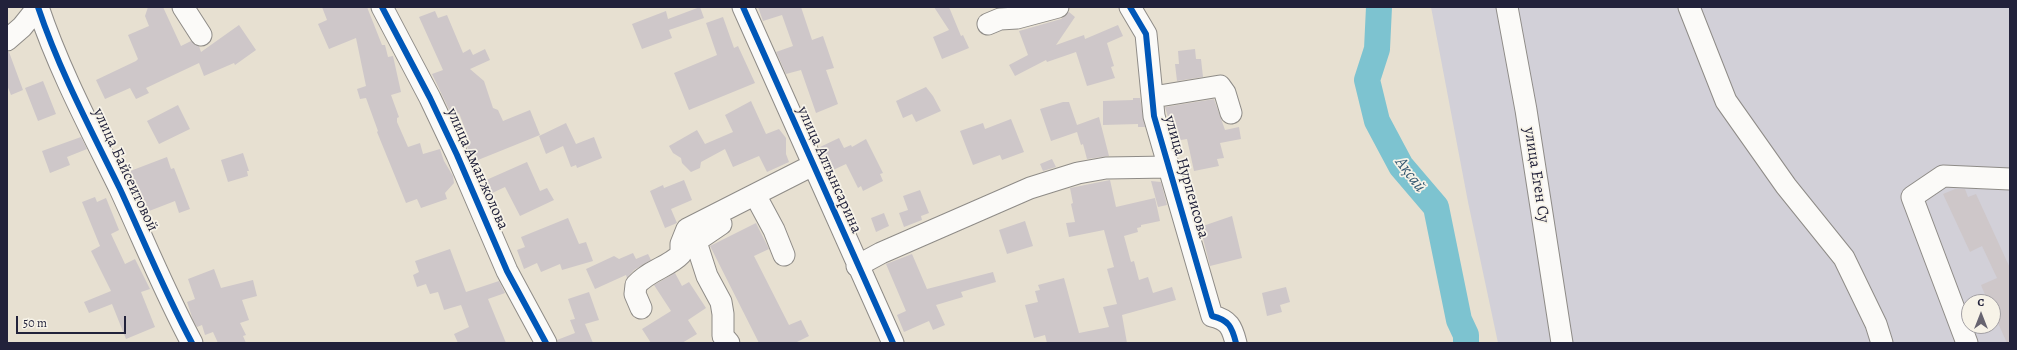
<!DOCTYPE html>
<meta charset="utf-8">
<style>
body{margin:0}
#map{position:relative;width:2017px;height:350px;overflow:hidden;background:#e7e0d1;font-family:Alegreya,serif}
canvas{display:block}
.frame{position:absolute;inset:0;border:8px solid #22223b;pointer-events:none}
.north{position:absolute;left:1961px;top:294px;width:40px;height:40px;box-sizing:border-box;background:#f7f3e8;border:1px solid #a29fa3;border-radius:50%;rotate:0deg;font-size:11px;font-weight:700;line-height:16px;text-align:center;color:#22223b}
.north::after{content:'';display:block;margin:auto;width:14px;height:18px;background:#676470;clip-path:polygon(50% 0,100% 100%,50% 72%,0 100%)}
.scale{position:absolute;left:16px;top:316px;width:110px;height:18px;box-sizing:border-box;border:2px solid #22223b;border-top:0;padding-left:5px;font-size:12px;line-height:14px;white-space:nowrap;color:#22223b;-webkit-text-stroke:3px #f7f3e8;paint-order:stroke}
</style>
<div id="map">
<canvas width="2017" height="350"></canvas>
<div class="frame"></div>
<div class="north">С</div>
<div class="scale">50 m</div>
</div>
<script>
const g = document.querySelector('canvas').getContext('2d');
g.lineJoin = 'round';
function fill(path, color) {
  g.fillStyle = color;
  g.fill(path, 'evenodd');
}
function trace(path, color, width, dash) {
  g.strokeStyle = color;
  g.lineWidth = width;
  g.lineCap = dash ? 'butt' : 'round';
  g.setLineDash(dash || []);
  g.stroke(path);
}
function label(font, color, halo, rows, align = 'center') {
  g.font = font + ' Alegreya,serif';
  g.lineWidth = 3.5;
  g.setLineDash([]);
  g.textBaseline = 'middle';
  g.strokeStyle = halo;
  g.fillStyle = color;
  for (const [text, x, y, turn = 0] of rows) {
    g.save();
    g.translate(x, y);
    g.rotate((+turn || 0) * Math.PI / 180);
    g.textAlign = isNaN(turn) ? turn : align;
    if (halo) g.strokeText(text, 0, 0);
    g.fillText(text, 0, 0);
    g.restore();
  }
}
fill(new Path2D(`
 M1431,7H2010V343H1498L1468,202ZM1969,302H1993V326H1969Z`), '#d2d0d8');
trace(new Path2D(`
 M1379,7L1377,49L1367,80L1377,121L1401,166L1436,207L1459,320L1466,335V343`), '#7dc3d0', 26);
fill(new Path2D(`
 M148,7H163L181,46L191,41L199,46L201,52L239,25L256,50L235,65L234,63L204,76L199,63L146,88L149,93L136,99L130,88L105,99L96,80L136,61L138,59L128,35L149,26L145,16Z
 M322,7H367L382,45H385L388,57L393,56L401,92L391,95L399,117L397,118V122L408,147L420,143L423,154L440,149L444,161L453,176L454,183L445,193L447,199L421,208L417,199L406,203L377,132L378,131L366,98L360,99L357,89L366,86L356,38L329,49L318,24L327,20Z
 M700,7L704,18L669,30L672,38L642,49L632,24L666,11L668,19Z
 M758,7H801L812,40L823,36L834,68L826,70L838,104L816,113L801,70L786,74L776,52L793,46L782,15L763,21Z
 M934,7H949L961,36L963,35L969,48L942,59L933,37L949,30Z
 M435,11L438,18L447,15L463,53L470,49L473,55L485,49L490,60L470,69L484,81L493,108L498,110L503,121L530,110L540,135L473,162L466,144L470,142L459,113L452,116L432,74L443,70L419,17Z
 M1069,12L1075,17L1056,45L1084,35L1085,39L1118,25L1123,36L1107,43L1114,66L1111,67L1115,78L1087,86L1076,52L1047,62L1046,60L1015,76L1009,65L1028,55L1019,31L1061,19Z
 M723,17L734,48L738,46L755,83L689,110L674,73L717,55L706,23Z
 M1195,49L1196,59H1201L1203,77L1177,81L1175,64H1179L1178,51Z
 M7,52H9L23,90L11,95L7,85Z
 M43,81L56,114L38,121L25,88Z
 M926,87L933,96L941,111L916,122L912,114L903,118L896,101Z
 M1133,98H1140L1145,127H1138V124L1103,125V101L1133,100Z
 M1214,99L1225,130L1239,127L1241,139L1220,143L1224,158L1217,159L1219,166L1194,171L1187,139L1175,141L1165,107Z
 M751,101L766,134L779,129L786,138V154L789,162L767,172L759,156L733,167L725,149L701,162L700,168L691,172L682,163L681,158L673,153L669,146L697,130L705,144L733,132L725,115Z
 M1063,102H1069L1077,125L1099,117L1109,156L1087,159L1083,144L1081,145L1077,132L1051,141L1040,109Z
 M178,105L190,129L159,144L147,121Z
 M1011,119L1024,152L1002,160L1000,155L973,165L960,131L983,123L985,129Z
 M566,123L576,144L594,137L602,158L577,168L576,165L571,167L563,146L546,154L539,136Z
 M81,137L87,149L67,157L70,165L50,173L42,151Z
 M839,138L844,148L851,145L852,147L866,139L883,173L880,174L883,181L863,191L861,186L858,188L846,164L831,171L820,147Z
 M243,153L249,171H247L248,176L228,182L221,160Z
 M167,157L171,169L174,168L190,209L179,213L175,201L144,213L125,173Z
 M1052,159L1056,167L1043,171L1040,164Z
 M527,162L540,191L547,188L554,200L520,216L505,187L490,194L484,181Z
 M684,180L692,200L671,209L677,223L665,228L650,191L663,185L664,188Z
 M1110,180L1116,207L1155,198L1160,221L1141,225V227L1137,228L1138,232L1124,236L1131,262L1134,261L1139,280L1148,277L1153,293L1172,287L1176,300L1122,315L1127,343H1047L1045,335L1034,338L1025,305L1038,302L1035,291L1040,290L1038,285L1064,278L1079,333L1109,327L1103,307L1117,304L1107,269L1114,267L1104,230L1069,237L1066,223L1075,222L1071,204L1073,203L1070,188Z
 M1151,181L1161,182L1167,205L1158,207Z
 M1955,189H1965L1968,197L1976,194L2010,268V343H2007L1993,312V302H1988L1981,285L1997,278L1982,246L1970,252L1943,194Z
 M920,190L929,213L921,216L922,220L904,227L899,213L908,210L903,196Z
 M95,197L97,202L106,198L119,230L111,234L125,264L135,259L150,289L141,292L155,327L126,339L112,304L89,313L84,302L111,291L91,251L100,246L82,202Z
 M884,213L889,226L876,232L871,218Z
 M1232,216L1242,258L1210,266L1200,227Z
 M568,218L579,244L586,242L593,261L562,270L560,264L541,272L537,263L524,269L517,250L525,247L521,237Z
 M1025,221L1033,246L1007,254L999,230Z
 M756,223L769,249L754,256L789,325L801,320L809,336L795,343H759L710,246Z
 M450,249L466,292L499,281L505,293L488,299L506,343H458L454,334L469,327L461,305L444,310L438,292L430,294L426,284L417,287L413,275L419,272L415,261Z
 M633,253L636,259L648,254L651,260L634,270L627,278L626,275L595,289L586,269L614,256L619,259Z
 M912,254L927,289L993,272L996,282L961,292L963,297L936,305L945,325L933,330L929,321L904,332L897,315L906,311L886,264Z
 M214,269L221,288L253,280L257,296L242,300L249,320L240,323L246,335L243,336L246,343H218L213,332L205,335L202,325L197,327L193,320L187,302L195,299L188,279Z
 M675,273L682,286L689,282L706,308L688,320L697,334L682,343H651L642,329L671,311L654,285Z
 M1286,287L1290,302L1280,305L1282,312L1267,316L1262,293Z
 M589,292L599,320L585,324L593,343H558L557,340L575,333L570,320L575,319L568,299Z`), '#cec7c9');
const minor = new Path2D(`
 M38,7C59,70 91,130 120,189C144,241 165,293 192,343
 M183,7L201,35
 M382,7L430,98L457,155L507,271L546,343
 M743,7L893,343
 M1130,7L1146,34L1154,116L1212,316C1229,320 1232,327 1236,343
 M1507,7L1526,110L1562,343
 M1689,7L1726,101L1786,186L1844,258L1876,324L1882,343
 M988,24L1000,19L1017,18L1058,7
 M7,40L22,27L38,7
 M1153,97L1220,86L1225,93L1231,113
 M760,204L774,230L784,255
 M721,224L699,239L697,245L707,276L721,302L723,314V336L729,343
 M857,266L881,253L1030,188L1078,173L1106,168L1169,167
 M641,308L635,294L636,285C649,270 669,267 681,254V244L687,229L813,165
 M1967,343L1912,197L1943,176L2010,179`);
trace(minor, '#8e8b87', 23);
trace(minor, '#fbfaf8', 21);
trace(new Path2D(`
 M38,7C59,70 91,130 120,189C144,241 165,293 192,343
 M382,7L430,98L457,155L507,271L546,343
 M743,7L893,343
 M1130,7L1146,34L1154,116L1212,316C1229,320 1232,327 1236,343`), '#0057b8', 6);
label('16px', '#22223b', '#f7f3e8', [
 ["улица Аманжолова",477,169,66],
 ["улица Байсеитовой",125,170,65],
 ["улица Алтынсарина",829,170,66],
 ["улица Еген Су",1536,175,81],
 ["улица Нурпеисова",1186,177,74]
]);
label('italic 17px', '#32566f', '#f7f3e8', [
 ["Ақсай",1410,175,53]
]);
</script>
